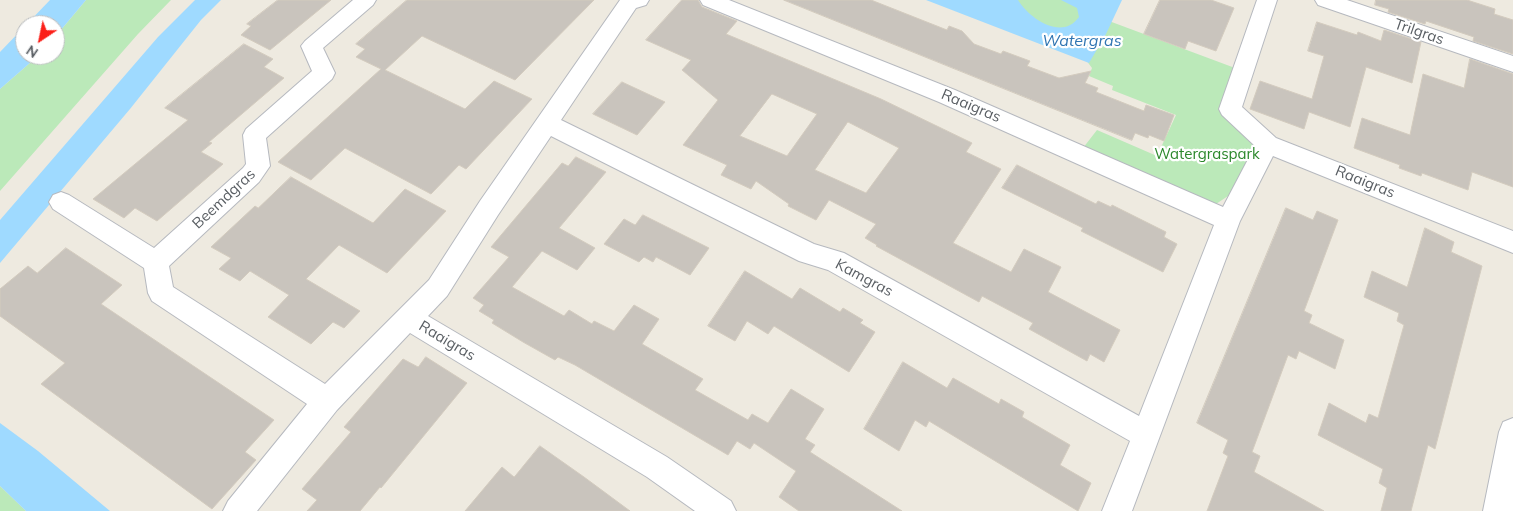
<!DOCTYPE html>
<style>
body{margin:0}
#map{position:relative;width:1513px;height:511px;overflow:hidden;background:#eeeae0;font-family:Mulish,sans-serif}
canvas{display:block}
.north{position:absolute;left:15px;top:15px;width:50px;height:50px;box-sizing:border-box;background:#fff;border:1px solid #bdbfc1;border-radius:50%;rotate:214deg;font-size:14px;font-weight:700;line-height:20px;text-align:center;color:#595e63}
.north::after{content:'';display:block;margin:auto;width:18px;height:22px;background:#fb2019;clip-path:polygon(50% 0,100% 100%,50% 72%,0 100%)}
</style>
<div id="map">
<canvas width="1513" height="511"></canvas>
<div class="north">N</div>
</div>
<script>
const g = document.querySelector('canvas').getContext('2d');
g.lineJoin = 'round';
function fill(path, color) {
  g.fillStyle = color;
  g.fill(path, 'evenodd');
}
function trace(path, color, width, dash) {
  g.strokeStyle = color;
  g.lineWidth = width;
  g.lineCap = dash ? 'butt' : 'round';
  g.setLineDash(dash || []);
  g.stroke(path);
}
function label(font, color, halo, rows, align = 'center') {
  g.font = font + ' Mulish,sans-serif';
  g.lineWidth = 4.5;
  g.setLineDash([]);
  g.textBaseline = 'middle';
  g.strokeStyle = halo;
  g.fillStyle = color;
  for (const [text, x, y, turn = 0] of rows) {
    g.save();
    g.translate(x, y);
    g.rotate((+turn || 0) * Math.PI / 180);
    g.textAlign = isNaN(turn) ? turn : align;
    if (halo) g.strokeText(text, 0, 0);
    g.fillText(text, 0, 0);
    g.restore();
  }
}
fill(new Path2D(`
 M86,0H171L138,34L0,191V89L39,55H55V37Z
 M933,0H1119L1109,21L1235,68L1221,112L1262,149L1231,194L1213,206L1083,148L1097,130L1157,156L1176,115L1112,90L1113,86L1089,76L1092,68L1086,60Z
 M0,486L26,511H0Z`), '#bbe9b9');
fill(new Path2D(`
 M50,0H86L55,37V25H26Z
 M195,0H221L201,20L130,109L0,263V220L158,37Z
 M926,0H1018C1030,19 1062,41 1079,17L1077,8L1061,0H1122L1106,34L1089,63Z
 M25,26V55H39L0,89V52Z
 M0,423L38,451L110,511H26L0,486Z`), '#9fdaff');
const building = new Path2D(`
 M278,0H331L270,50L241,35L251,26L247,24Z
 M407,0H594L515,80L422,36L385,70L465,109L494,81L532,99L466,169L459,165L431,194L345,148L311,180L278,162L381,69L356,57L365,49L356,44Z
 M682,0H698L702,7L737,21L726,34L881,99L972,143L966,152L1001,169L953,243L1011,272L1024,249L1061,267L1048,292L1120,330L1104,362L1090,354L1087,361L1029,329L1033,323L982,296L979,302L876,246L877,245L865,238L876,224L829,200L816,220L788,206L789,204L756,181L751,189L721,175L727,165L683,145L718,100L682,70L691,60L646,40ZM772,94L817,114L787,156L740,136ZM848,122L899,148L866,193L815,170Z
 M784,0H871L947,30L949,26L962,31L974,44L1001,54L1003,51L1030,61L1027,66L1059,78L1091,71L1085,83L1098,88L1096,92L1144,111L1146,105L1174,115L1164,141L1149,135L1148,138L1135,133L1132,140Z
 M1160,0H1211L1234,8L1216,51L1188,41L1185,49L1144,34Z
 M1376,0H1467L1495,9L1494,14L1513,20V54L1473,41L1474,37L1426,21L1425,24L1388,12L1389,9L1375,5Z
 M1317,22L1357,35L1358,32L1381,41L1384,30L1421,42L1412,83L1366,67L1350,127L1309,112L1304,129L1250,109L1260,81L1312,99L1324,56L1308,51Z
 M244,44L273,59L264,67L284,78L209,142L212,143L201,152L223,164L157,221L135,208L124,218L93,199L188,120L165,108Z
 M1470,59L1513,74V187L1472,172L1468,190L1422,173L1421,176L1399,168L1400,165L1354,148L1362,118L1410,135L1423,74L1464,88Z
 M622,82L665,102L637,135L593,114Z
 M576,157L606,172L559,228L595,248L577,270L542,251L512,287L564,316L569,310L592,324L594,321L614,331L634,305L659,319L642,344L703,379L695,390L748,420L752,414L768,423L791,389L824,409L805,439L815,445L810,452L902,511H799L779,497L796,471L754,443L750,449L737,441L728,455L575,365L558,357L555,360L523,342L492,323L494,320L479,311L484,305L473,298L509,257L491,247L562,163L568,166Z
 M1017,165L1096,204L1098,201L1111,207L1112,205L1166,232L1164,237L1177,244L1163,272L1081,231L1083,228L1002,188Z
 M291,177L373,223L405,189L446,211L387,273L339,245L306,279L360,311L344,328L333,322L311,344L268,317L289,295L250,271L240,281L219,269L231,258L211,247L255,206L258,208Z
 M1286,208L1313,220L1317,211L1338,220L1304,311L1312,315L1309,323L1344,340L1335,369L1299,351L1296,359L1288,355L1252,452L1260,456L1254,472L1324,511H1207L1228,456L1223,453L1228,440L1197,423Z
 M643,215L709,248L690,275L656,257L653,262L644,257L639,262L604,244L624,219L635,225Z
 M1425,228L1454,242L1451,252L1482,266L1435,449L1428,445L1411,511H1381L1387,488L1379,483L1383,469L1318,435L1329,403L1366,423L1369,414L1378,418L1404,325L1397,321L1399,313L1364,297L1372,271L1407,287Z
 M66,248L122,285L101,304L274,420L245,452L256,460L212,509L41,384L65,363L0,316V289L28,266L37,273Z
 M745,271L792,299L800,288L840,312L843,308L863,320L860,323L875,332L849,372L774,326L768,334L747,321L735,341L708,326Z
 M426,357L467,383L381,488L380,487L360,511H307L317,500L302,489L351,432L344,427L403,359L418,367Z
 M903,362L947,388L953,378L999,404L1001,399L1024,412L1022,417L1070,445L1060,465L1091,483L1078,511L929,421L926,427L915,420L899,451L864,429Z
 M540,446L584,477L630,511H465L502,467L514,477Z`);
fill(building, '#c9c4bd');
trace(building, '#d3cbbe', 1);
const street = new Path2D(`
 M353,0H376L373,5L323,48L335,73L332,79L266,138L270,166L259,182L169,266L173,287L325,384L429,280L480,201L620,0H649L646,5L636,8L561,120L814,244L844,253L1139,416L1214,225L939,102L703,5L700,0H729L955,90L1223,207L1255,146L1222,115L1219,109L1257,0H1277L1242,107L1276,138L1513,231V253L1273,156L1240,221L1132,511H1102L1130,441L828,270L799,261L551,136L498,215L447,296L428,316L667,457L731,501L736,511H695L647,477L410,333L337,410L257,511H223L228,501L307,404L152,301L148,293L144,268L53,209L49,202L53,195L61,192L69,195L154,248L243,168L246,164L243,135L246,129L312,71L301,46L305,41Z
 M1315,0H1347L1513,56V72L1318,5Z
 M1513,418V511H1483L1499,432L1503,422Z`);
trace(street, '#b6b9bf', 2);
fill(street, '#fff');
label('15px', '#595e63', '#fff', [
 ["Trilgras",1419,32,19],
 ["Raaigras",971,106,23],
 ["Raaigras",1365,182,22],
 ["Beemdgras",224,199,-43],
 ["Kamgras",864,278,28],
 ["Raaigras",447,341,31]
]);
label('15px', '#2c882c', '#fff', [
 ["Watergraspark",1207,154]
]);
label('italic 16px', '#3075b2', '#fff', [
 ["Watergras",1082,41]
]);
</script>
